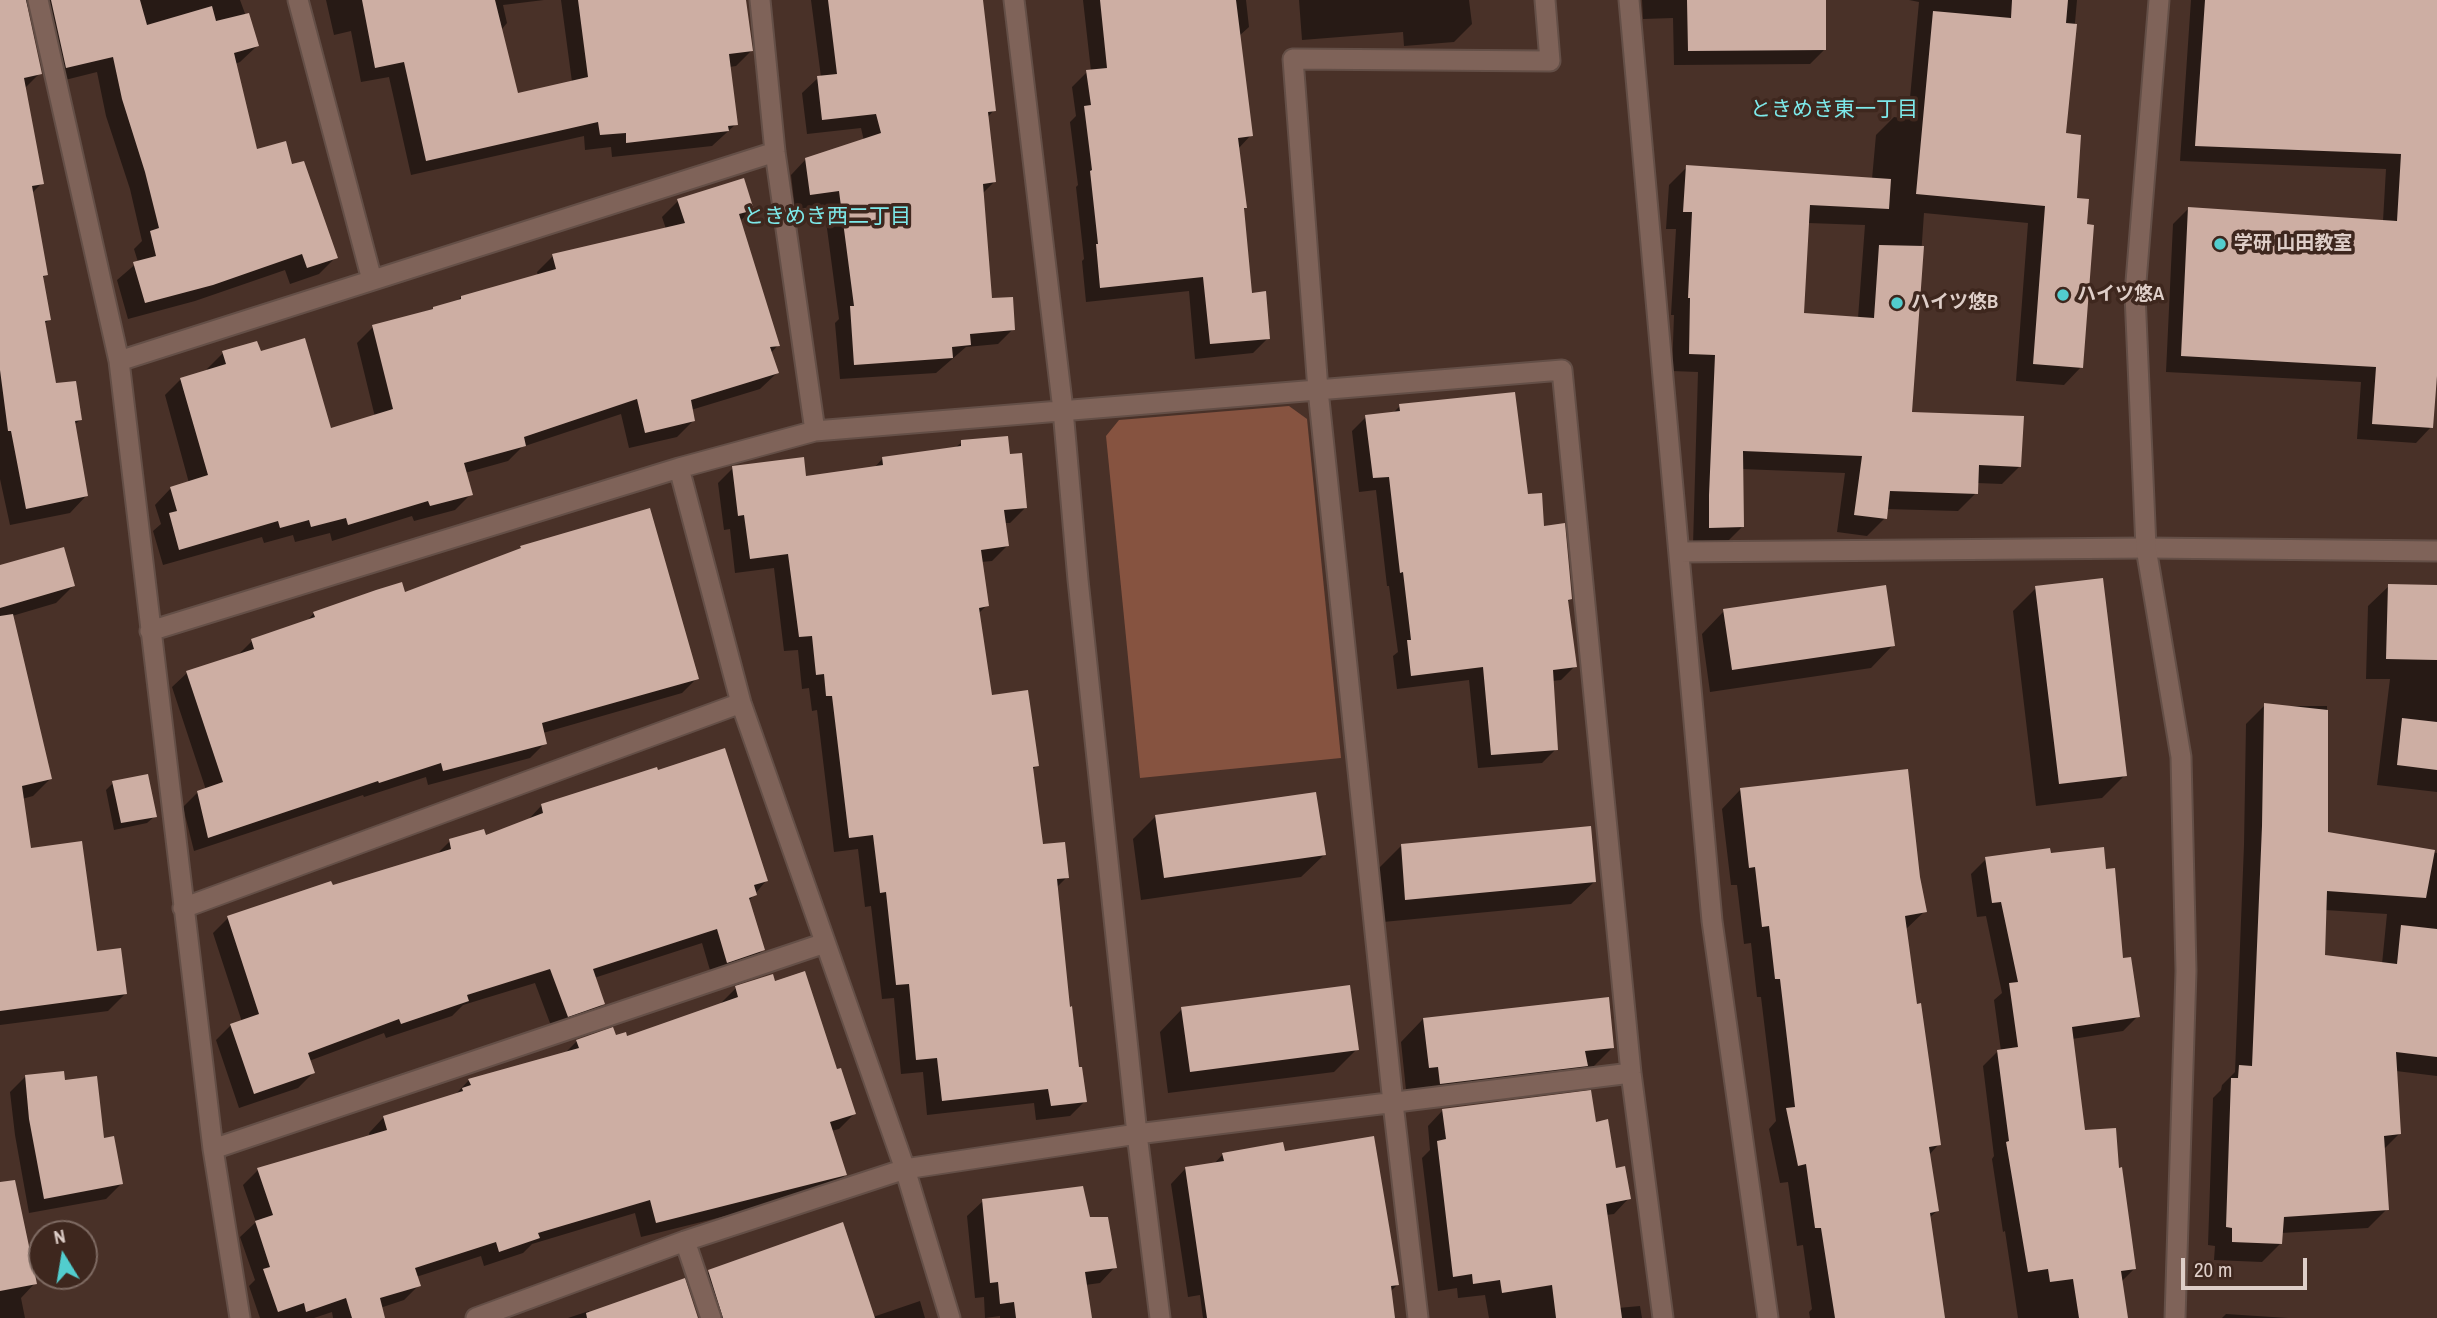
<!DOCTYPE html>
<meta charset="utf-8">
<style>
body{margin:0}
#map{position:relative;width:2437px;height:1318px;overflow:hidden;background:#493128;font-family:"Archivo Narrow",sans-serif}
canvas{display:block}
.north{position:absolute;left:28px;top:1220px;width:70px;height:70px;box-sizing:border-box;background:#3e271e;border:2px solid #7e6a62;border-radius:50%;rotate:349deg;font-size:19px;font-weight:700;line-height:28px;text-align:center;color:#decec8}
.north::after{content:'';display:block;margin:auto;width:24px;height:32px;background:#52cdce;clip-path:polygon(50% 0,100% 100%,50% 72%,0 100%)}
.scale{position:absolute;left:2181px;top:1258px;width:126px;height:32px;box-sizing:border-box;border:4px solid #decec8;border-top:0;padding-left:9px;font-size:21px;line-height:24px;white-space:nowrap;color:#decec8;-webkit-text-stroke:5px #3e271e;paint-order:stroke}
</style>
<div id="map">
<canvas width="2437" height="1318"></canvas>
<div class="north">N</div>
<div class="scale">20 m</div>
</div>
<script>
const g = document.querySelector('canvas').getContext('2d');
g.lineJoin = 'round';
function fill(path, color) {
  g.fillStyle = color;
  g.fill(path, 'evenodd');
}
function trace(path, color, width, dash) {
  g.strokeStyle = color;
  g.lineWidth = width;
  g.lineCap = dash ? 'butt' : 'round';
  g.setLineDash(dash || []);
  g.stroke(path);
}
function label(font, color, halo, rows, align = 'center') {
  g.font = font + ' "Archivo Narrow","Noto Sans JP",sans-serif';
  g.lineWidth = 7;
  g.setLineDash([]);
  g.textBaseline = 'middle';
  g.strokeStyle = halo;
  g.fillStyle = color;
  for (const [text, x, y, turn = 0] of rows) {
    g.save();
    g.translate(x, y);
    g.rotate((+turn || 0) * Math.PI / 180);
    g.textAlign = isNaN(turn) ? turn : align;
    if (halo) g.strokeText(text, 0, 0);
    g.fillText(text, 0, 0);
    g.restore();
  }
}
fill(new Path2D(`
 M1289,406L1307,419L1341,758L1140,778L1106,436L1119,420Z`), '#865340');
fill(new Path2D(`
 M0,0H240L257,46L240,62L235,64L255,151L291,166L336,257L319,274L290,284L285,270L195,301L128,319L117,280L138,262L134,249L142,241L130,189L106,116L97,72L49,84L34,13L24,3L40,73L24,89L42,183L31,194L46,274L42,279L49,320L44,324L55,385L80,420L74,425L86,496L70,513L10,525L0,479Z
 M326,0H544L503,5L507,23L501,30L517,95L572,82L561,0H744L751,51L736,66L729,67L736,124L712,146L612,157L611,147L585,150L584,136L411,175L389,77L361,82L351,31L334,35Z
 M811,0H981L994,110L987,118L994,182L982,194L991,300L1013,329L998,344L966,347L936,373L840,379L835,323L839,319L824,206L795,209L791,175L806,159L864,141L861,128L807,134L802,93L818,78L821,77Z
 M1083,0H1246L1249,27L1239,36L1251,135L1238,149L1245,208L1243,210L1250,295L1268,338L1253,353L1195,359L1189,291L1086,302L1082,261L1084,259L1076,187L1078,185L1070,122L1076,116L1072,87L1087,72L1091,71Z
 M1299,0H1469L1472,24L1454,42L1404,46L1403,32L1302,40Z
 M1642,0H1824V50L1810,64L1674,65L1673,18L1643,19Z
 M1909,0H2077L2065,135L2075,199L2081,367L2064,385L2016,381L2028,223L1924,213L1910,414L2020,466L2002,484L1977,483L1976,493L1958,511L1886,509L1885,518L1867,536L1837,532L1845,473L1741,469L1743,526L1725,544L1693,545L1698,372L1672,371L1674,315H1671L1676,229H1666L1669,185L1687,167L1872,179L1876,135L1894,117L1908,119L1919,2ZM1808,223L1865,225L1858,318L1802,315Z
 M2191,0H2437V374L2431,427L2416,443L2357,439L2361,382L2166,372L2173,224L2189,208L2383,221L2386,169L2180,161Z
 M678,201L752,210L739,222L778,345L771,353L777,373L760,389L691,410L693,421L677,437L629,448L621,414L522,447L508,461L465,473L471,494L455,510L414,521L412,516L332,541L330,533L295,542L293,535L264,543L262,537L163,565L153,531L161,524L155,505L171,488L189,483L165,395L181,379L207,371V369L223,353H259L330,430L375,417L357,343L373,327L456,302L461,297L538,276L537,272L553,256L666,229L662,217Z
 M1400,406L1526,496L1543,528L1570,599L1567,602L1575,666L1561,680L1552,681L1556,749L1542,763L1478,768L1469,680L1397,689L1393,656L1398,652L1389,586H1387L1376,490L1359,492L1352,431L1366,417L1393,413Z
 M962,442L1008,455L1025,508L1010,523H1004L1008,545L992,561L981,562L987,605L978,614L990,697L1037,765L1032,770L1041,846L1067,877L1056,888L1068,1009L1085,1101L1070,1116L1036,1120L1034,1103L927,1115L923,1072L901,1074L894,998L882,999L871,906L865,907L858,849L834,852L817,710L812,711L809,688L802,689L798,650L784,651L774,568L735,573L730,529L724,530L718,483L733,468L805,478L874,468L883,458L955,448Z
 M0,566L73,586L56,603L12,616L50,779L33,796L22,799L30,850L96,953L125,994L108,1011L0,1025Z
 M2389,586L2437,587V792L2377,785L2390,679H2366L2368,606Z
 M2036,588L2125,775L2102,798L2036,806L2013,611Z
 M404,594L697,678L682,693L543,733L545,743L530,758L428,785L426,777L364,797L363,795L194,851L183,807L198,792L206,790L172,687L187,673L236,657L252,641L306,622L314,613Z
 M1724,611L1893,645L1871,668L1710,692L1702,634Z
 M2264,706H2327L2326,833L2437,853V1076L2396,1071L2399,1134L2383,1150L2387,1209L2368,1228L2281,1233L2280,1244L2262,1262L2214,1260L2215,1246L2208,1245L2213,1098L2221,1090L2222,1085L2235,1072L2244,845L2246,724ZM2325,910L2387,914L2382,964L2323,957Z
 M113,783L155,816L147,823L114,830L106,790Z
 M1740,790L1919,877L1925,911L1905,930L1939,1144L1929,1155L1937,1211L1929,1218L1944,1318H1810L1809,1312L1812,1309L1803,1245L1797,1246L1788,1182L1780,1183L1769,1129L1776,1121L1761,997H1757L1751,943L1744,944L1737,885H1731L1722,809Z
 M542,805L766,881L748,902L763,950L748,965L712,977L702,943L594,978L603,1004L588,1019L553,1031L535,983L463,1005L452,1016L386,1038L384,1033L309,1061L313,1073L298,1088L239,1108L216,1040L231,1025L242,1022L213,933L228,918L435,856L450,841L485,837L527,821Z
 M1156,816L1324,855L1301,877L1141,900L1133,839Z
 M1402,845L1594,882L1571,904L1383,922L1379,868Z
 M2049,855L2105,871L2122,960L2138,1016L2123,1031L2072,1039L2083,1132L2117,1170L2135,1268L2121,1282L2126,1318H2018L2005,1231L2003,1232L1992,1159L1994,1156L1983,1066L1998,1051H2001L1994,1000L2002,993L1986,916L1977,917L1971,874L1986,859Z
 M774,983L836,1071L854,1114L839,1129L831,1131L845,1175L830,1190L641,1237L635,1213L532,1244L523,1253L484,1266L481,1256L416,1277L419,1285L404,1300L380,1308V1318H333L332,1312L314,1318H260L249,1286L255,1280L240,1237L256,1222L243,1185L258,1170L370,1137L369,1133L384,1117L454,1096L469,1080L565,1053L577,1041L626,1038L721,1005V1003L736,988Z
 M1182,1009L1357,1049L1334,1072L1168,1093L1160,1032Z
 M1423,1019L1613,1047L1590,1070L1417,1106L1415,1089L1406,1090L1401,1042Z
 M25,1077L63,1082L102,1140L121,1184L106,1199L29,1213L15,1135L10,1092Z
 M1443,1110L1595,1124L1629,1198L1614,1214L1606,1215L1618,1308L1640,1306L1642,1318H1489L1485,1295L1458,1298L1457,1288L1438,1291L1422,1158L1430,1150L1428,1126Z
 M1223,1154L1397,1285L1390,1292L1394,1318H1203L1200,1295L1188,1297L1171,1184L1185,1169L1213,1165Z
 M983,1201L1088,1219L1115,1267L1100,1283L1085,1285L1090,1318H1000V1316L985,1318L984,1297L975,1298L967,1216Z
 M0,1219L35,1283L21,1298L25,1318H0Z
 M709,1272L873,1317L920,1301L925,1318H705L694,1286Z
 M589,1311L590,1314L696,1318H568Z
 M2226,1314L2288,1318H2222Z`), '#0007');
fill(new Path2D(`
 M0,0H26L42,74L24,78L44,184L32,186L48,275L43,276L51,320L45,321L56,383L76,381L82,420L75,421L88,496L26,509L11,431H8L0,370Z
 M51,0H140L147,25L212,6L216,21L249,13L259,46L234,53L257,149L286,141L292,164L304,161L338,258L307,268L302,254L213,285L145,303L133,262L156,256L150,231L159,228L145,172L122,99L113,57L66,68Z
 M362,0H495L518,93L588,77L578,0H746L753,51L729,54L738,125L728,126L729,131L626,143V133L600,135L598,122L426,161L404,62L375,68Z
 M828,0H983L996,111L988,112L996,182L983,184L992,298L1013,297L1015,330L970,334L971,345L952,347L953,358L854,365L850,306H854L839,191L810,195L805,158L881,133L876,114L822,120L817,76L837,74Z
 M1100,0H1236L1253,136L1238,138L1247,208H1244L1252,293L1266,291L1270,339L1210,344L1203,277L1100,288L1096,244H1098L1090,171L1092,170L1084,106L1091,105L1086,70L1107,68Z
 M1687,0H1826V50L1688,51Z
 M2012,0H2068L2066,23L2077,24L2066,133L2081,135L2077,198L2089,199L2087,224L2094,225L2083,368L2033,364L2045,206L1916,194L1933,11L2011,18Z
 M2205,0H2437V376L2433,428L2372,424L2376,367L2181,356L2188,207L2397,221L2401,154L2195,146Z
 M1686,165L1891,179L1889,209L1810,205L1804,313L1874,318L1879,245L1924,246L1912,412L2024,416L2021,467L1979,465L1978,494L1890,491L1887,519L1854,515L1862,456L1743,451L1744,527L1709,528V495L1715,355L1689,354L1690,298H1688L1692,212H1683Z
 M744,178L754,210L739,214L780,346L770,347L779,373L691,400L695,421L645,433L637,399L524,437L526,446L464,463L473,495L430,506L428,501L348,525L346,518L311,527L309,520L280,528L278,521L179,550L169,513L177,511L170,487L208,475L180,378L226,364L222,351L257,341L261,351L305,338L331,428L393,409L372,325L433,309V307L461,299V296L556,269L552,254L685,223L677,199Z
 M1515,392L1528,494L1542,493L1544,526L1565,523L1572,599L1568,600L1577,667L1553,670L1558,750L1491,755L1483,667L1411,676L1407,640H1411L1403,572L1400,573L1389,477L1373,478L1365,415L1400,411L1399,404Z
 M1008,436L1010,454L1022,453L1027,508L1004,510L1009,546L981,550L989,606L979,608L992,695L1028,690L1039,766L1033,767L1043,844L1065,842L1069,878L1057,879L1070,1007L1072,1006L1079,1067H1082L1087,1102L1051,1106L1048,1089L942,1101L937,1058L916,1060L909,984L896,985L886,892L880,893L873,835L849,838L832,696H826L824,674L816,675L812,636L799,637L788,554L750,559L744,515L738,516L732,466L804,457L806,476L883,465L882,457L961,446V440Z
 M650,508L699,679L542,723L547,744L443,771L441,763L379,783L378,781L208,838L197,791L223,782L186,671L254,649L251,639L315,617L313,612L376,590L402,582L405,592L521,548L520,546Z
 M64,547L75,586L0,608V565Z
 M2103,578L2127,776L2059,784L2035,586Z
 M2388,584L2437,585V660L2386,659Z
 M1886,585L1895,646L1732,670L1723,609Z
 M13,614L52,779L22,786L31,848L82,841L97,951L121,948L127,994L0,1011V616Z
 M2264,703L2328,710V832L2435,850L2426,898L2327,891L2325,955L2397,964L2401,925L2437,929V1057L2396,1052L2401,1134L2384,1136L2389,1210L2284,1217L2282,1244L2232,1242V1228L2226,1227L2231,1078H2238L2239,1065L2252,1066L2262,826Z
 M2402,718L2437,722V770L2397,765Z
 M725,748L768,881L754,885L757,895L749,898L765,950L727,963L717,929L593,969L605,1004L568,1017L550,969L467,995L469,1001L401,1024L399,1019L308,1053L315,1073L254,1094L230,1024L259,1014L227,916L331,881L333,885L451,849L449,839L484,829L486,835L543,813L541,804L657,767L658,770Z
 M1908,769L1920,877L1927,912L1905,916L1917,1004L1921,1003L1941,1145L1929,1147L1939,1211L1930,1213L1945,1318H1835L1821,1228H1815L1806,1164L1798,1166L1786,1108L1795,1107L1780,979H1775L1769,926L1762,927L1755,867L1749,868L1740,788Z
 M148,774L157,817L121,823L112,781Z
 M1316,792L1326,855L1164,878L1155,815Z
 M1591,826L1596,882L1405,900L1401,844Z
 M2104,847L2106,869L2115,868L2123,958L2131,957L2140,1017L2072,1027L2085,1130L2116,1128L2119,1168L2122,1167L2136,1269L2121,1271L2128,1318H2079L2073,1279L2050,1282L2048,1269L2028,1272L2006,1142L2009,1141L1997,1050L2018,1047L2009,983L2018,982L2001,902L1992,903L1985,857L2050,848L2051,853Z
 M805,971L837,1069L841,1068L856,1114L830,1122L847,1175L656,1223L650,1200L538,1233L540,1238L499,1252L496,1242L415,1268L421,1286L380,1298L385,1318H352L346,1298L306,1312L304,1303L278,1312L263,1269L270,1267L255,1221L273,1215L257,1168L387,1130L383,1116L463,1091L462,1088L471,1085L468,1079L579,1048L576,1040L613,1027L616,1035L626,1032L627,1036L738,997L735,986L773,974L775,981Z
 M1350,985L1359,1050L1190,1072L1181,1007Z
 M1609,997L1614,1048L1585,1051L1588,1066L1440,1084L1438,1067L1429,1068L1423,1018Z
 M64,1071L65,1080L97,1076L104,1138L114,1136L123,1184L44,1199L29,1119L25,1075Z
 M1591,1090L1596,1122L1608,1119L1616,1168L1625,1166L1631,1199L1606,1204L1622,1318H1556L1552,1285L1502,1293L1500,1280L1473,1284L1472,1274L1453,1277L1437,1141L1446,1139L1442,1109Z
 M1374,1136L1399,1285L1391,1286L1395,1318H1207L1185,1167L1224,1161L1222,1153L1283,1142L1285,1151Z
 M15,1180L37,1284L0,1291V1182Z
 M1083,1186L1090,1217H1108L1117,1268L1085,1272L1092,1318H1016L1014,1302L1000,1304L998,1282L990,1283L982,1199Z
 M843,1222L875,1318H723L708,1270Z
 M685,1278L698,1318H587L586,1313Z`), '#cdaea3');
const minor = new Path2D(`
 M38,0L119,361L213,1149L240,1318
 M298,0L372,280
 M760,0L775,152L815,431
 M1014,0L1063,410L1078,580L1137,1134L1160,1318
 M1629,0L1712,921L1768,1318
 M119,361L775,152
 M679,468L741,703L905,1169L950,1318
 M1679,552L2146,548L2437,551
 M150,631L679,468L815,431L1562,370L1631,1073L1663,1318
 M183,908L741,703
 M213,1149L825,943
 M685,1241L711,1318
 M476,1318L685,1241L905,1169L1137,1134L1631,1073
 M1418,1318L1393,1103L1318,390L1293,59L1550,61L1545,0`);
const tertiary = new Path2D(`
 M2159,0L2135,294L2146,548L2181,757L2186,971L2175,1318`);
trace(minor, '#644f47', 23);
trace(tertiary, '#644f47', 23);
trace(minor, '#7f6359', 19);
trace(tertiary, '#7f6359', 19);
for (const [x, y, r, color] of [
 [2220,244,7,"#52cdce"],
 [2063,295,7,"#52cdce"],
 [1897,303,7,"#52cdce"]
]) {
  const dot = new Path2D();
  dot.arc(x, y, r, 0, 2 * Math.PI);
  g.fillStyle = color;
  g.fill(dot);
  trace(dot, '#3e271e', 2.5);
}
label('bold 19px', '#decec8', '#3e271e', [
 ["学研 山田教室",2234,244],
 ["ハイツ悠A",2077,295],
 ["ハイツ悠B",1911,303]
], 'left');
label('21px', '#7de9ea', '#3e271e', [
 ["ときめき東一丁目",1834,110],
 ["ときめき西二丁目",827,217]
]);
</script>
